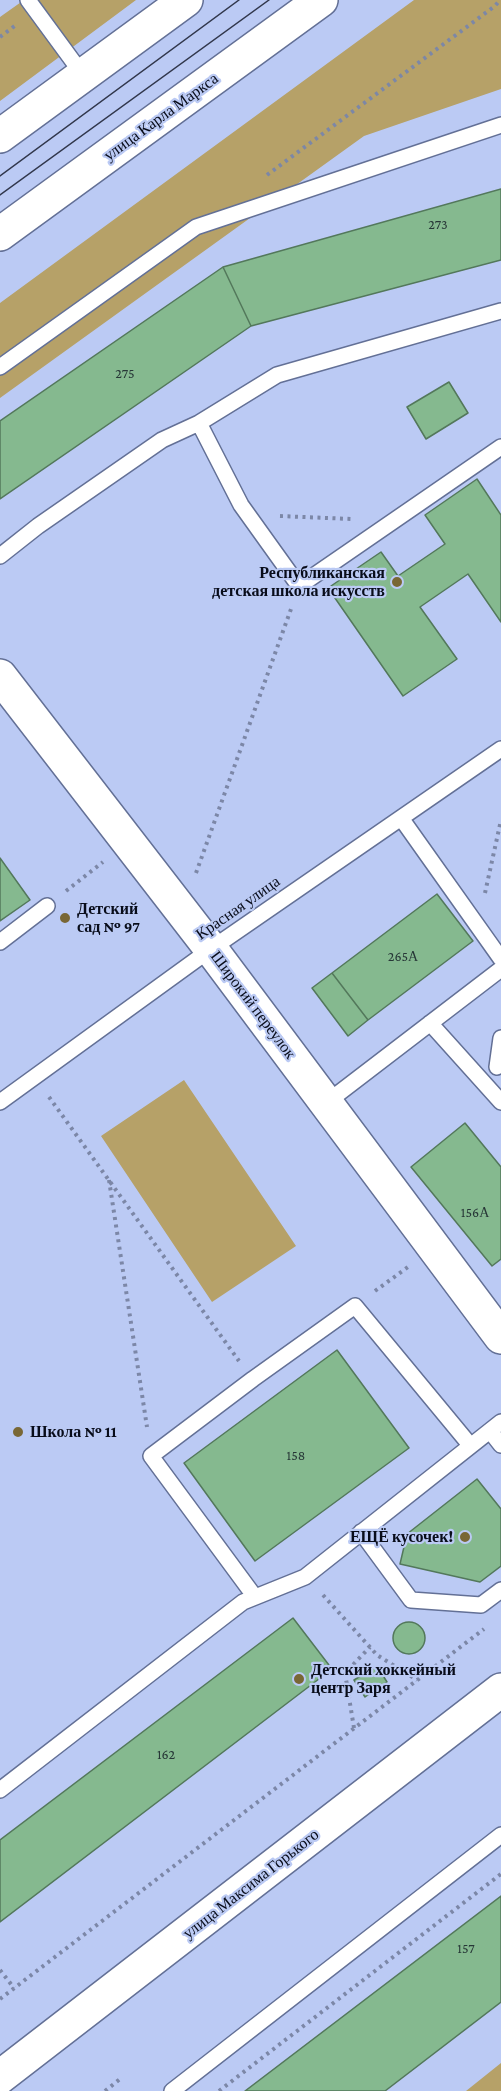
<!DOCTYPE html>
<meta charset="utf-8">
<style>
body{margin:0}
canvas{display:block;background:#bbcaf4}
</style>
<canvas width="501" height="2091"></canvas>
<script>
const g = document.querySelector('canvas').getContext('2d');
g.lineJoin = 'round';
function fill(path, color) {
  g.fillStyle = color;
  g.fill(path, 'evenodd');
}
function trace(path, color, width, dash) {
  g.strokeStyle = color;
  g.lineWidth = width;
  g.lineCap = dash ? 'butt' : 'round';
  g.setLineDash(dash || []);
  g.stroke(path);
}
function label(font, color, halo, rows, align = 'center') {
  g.font = font + ' "Crimson Pro",serif';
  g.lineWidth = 4.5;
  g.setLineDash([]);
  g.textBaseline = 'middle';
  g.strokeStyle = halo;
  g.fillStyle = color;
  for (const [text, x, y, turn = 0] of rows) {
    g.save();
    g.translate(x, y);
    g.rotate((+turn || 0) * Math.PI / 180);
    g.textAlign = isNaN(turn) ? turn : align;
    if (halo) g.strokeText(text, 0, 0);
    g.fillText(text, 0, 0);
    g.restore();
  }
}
fill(new Path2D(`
 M24,0H136L0,101V17Z
 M414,0H501V89L364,136L0,398V303Z
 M184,1080L296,1246L212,1302L101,1136Z
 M501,2063V2091H466Z`), '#b6a168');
const building = new Path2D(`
 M501,189V260L251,326L223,267Z
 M223,267L251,326L0,499V421Z
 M449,382L468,413L426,439L407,407Z
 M477,479L501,515V622L468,574L420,607L457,659L403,696L328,588L381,552L398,576L445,544L425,515Z
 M0,858L30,900L0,921Z
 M437,894L473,941L368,1020L332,973Z
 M332,973L368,1020L348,1036L312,988Z
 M465,1123L501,1167V1259L492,1266L411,1167Z
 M337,1350L409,1448L255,1561L184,1463Z
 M477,1479L501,1509V1566L480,1582L400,1564L407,1534Z
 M293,1618L332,1669L0,1922V1840Z
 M393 1638a16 16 0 1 1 32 0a16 16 0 1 1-32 0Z
 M377,1666L387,1682L365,1697L354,1680Z
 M501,1896V2002L385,2091H245Z`);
fill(building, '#85b98f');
trace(building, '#53785b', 1.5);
const service = new Path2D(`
 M28,0L83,75
 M0,367L196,227L501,125
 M199,423L241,505L299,586L501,447
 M0,556L38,526L162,440L199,423L277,375L501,311
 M401,818L501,959
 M0,942L47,906
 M430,1023L501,1102
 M497,1067L501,1038
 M0,1102L211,949L501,749
 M326,1103L501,969
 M490,1431L501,1445
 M361,1532L411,1600L481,1605L501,1590
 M255,1597L151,1456L253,1379L355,1306L470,1445
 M0,1790L243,1602L305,1577L501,1422
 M172,2091L501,1835`);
const tertiary = new Path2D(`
 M0,676L211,949L501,1337`);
const primary = new Path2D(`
 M0,136L186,0
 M0,234L321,0
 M0,2077L501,1690`);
trace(service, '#637096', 18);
trace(tertiary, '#637096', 36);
trace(primary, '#637096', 36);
trace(new Path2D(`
 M0,37L16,25
 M267,175L495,6L500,0
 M280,516L351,519
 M196,873L291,609
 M66,891L103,862
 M485,893L501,820
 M49,1097L239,1361
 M109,1180L147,1427
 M375,1291L408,1267
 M323,1595L377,1655L417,1680
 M354,1728L345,1673L370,1647
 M0,1970L14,1988
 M0,1999L484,1629
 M105,2091L120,2079
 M219,2091L501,1874`), '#7c87a7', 4, [3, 4.5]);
trace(service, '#fff', 15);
trace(tertiary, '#fff', 33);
trace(primary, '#fff', 33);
trace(new Path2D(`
 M0,176L239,0
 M0,195L269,0`), '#31374c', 1.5);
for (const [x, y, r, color] of [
 [397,582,6,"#796735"],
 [65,918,6,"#796735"],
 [18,1432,6,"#796735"],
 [465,1537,6,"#796735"],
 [299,1679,6,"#796735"]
]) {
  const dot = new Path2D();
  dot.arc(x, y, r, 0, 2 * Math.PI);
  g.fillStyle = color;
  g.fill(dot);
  trace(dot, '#bbcaf4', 2);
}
label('14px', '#273737', null, [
 ["273",438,225],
 ["275",125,374],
 ["265А",403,957],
 ["156А",475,1213],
 ["158",296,1456],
 ["162",166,1755],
 ["157",466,1949]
]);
label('16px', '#080c1a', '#bbcaf4', [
 ["улица Карла Маркса",161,117,-36],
 ["Красная улица",238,908,-35],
 ["Широкий переулок",253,1005,53],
 ["улица Максима Горького",251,1884,-38]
]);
label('bold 16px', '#080c1a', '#bbcaf4', [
 ["Республиканская",385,573,"right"],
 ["детская школа искусств",385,591,"right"],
 ["Детский",77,909],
 ["сад № 97",77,927],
 ["Школа № 11",30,1432],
 ["ЕЩЁ кусочек!",453,1537,"right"],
 ["Детский хоккейный",311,1670],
 ["центр Заря",311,1688]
], 'left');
</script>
